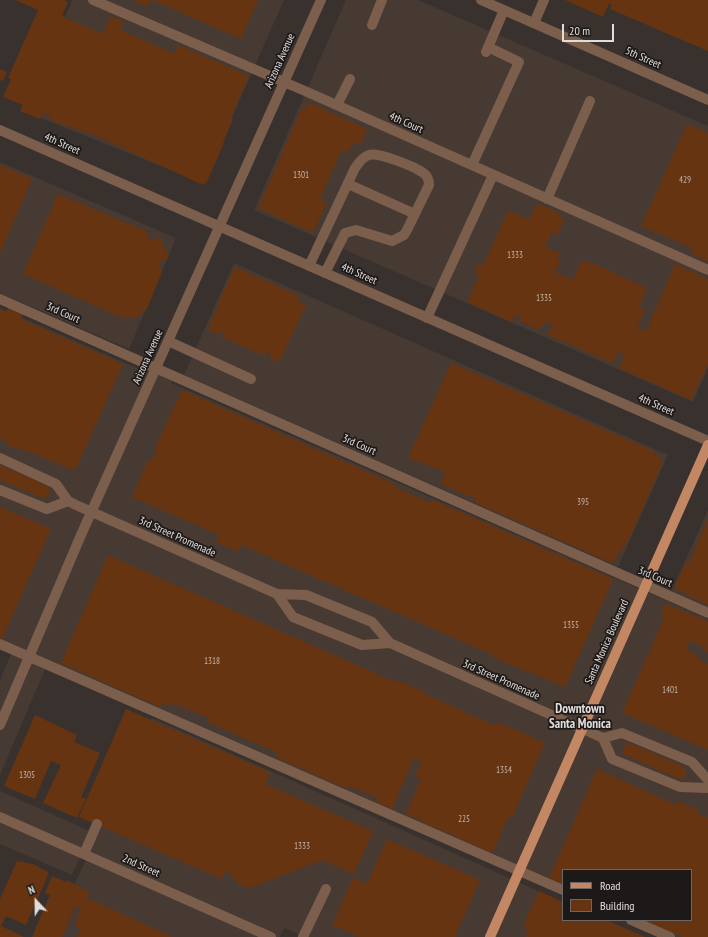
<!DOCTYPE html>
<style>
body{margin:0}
#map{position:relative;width:708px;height:937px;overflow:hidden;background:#38312d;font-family:"PT Sans Narrow",sans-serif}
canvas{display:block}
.legend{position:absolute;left:562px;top:869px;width:130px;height:52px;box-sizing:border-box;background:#1d1918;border:1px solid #6b6766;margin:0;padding:5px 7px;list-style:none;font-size:12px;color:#e1ddda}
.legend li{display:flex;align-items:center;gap:8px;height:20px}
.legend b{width:20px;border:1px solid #6b6766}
.north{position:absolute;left:16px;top:881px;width:40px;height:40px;-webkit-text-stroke:3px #1d1918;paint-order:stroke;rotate:338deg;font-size:11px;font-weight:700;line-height:16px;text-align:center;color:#e1ddda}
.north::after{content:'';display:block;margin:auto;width:14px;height:18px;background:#e1ddda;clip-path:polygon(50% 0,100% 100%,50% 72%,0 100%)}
.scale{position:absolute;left:562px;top:24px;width:52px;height:18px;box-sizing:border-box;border:2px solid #e1ddda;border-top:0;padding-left:5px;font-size:12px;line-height:14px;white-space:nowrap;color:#e1ddda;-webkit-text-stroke:3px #1d1918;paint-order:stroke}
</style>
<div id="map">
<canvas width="708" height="937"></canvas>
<ul class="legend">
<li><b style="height:5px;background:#c48763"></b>Road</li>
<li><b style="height:11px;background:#673412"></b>Building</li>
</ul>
<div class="north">N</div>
<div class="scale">20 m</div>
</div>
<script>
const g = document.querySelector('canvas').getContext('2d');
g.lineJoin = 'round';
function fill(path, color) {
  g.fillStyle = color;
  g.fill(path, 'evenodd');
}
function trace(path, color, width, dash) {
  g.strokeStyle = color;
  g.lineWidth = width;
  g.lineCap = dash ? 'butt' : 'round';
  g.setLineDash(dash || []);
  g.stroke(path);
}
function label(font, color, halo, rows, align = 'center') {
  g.font = font + ' "PT Sans Narrow",sans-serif';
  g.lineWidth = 3.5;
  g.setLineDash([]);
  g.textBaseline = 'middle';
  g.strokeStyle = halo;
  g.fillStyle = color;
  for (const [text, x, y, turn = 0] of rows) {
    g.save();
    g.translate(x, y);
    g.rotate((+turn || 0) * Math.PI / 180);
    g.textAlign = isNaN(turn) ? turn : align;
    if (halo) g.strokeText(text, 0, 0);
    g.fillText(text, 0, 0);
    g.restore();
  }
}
fill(new Path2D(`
 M70,0H284L203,183L23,111L72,1Z
 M346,0H418L708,126V368L693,402L254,210Z
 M0,162L176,238L129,349L0,293Z
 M234,263L668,455L618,567L184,375Z
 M0,308L139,369L141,366L172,380L171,383L708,619V937H662L624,920H691V870H563V893L48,662L0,775V680L14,647L0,641Z
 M708,510V609L671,592Z
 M152,718L563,902V920L642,937H306L284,928L280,937H50Z
 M0,791L92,832L72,875L0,844Z`), '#473a33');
fill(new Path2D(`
 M15,0H64L68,2L62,16L103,34L111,16L124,22L120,30L175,54L178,45L249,76L230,118L233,119L223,143H224L206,184L204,183L203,185L90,133L89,134L50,120L51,117L42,113L40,119L20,111L23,105L3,97L11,79L8,78L38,10Z
 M133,0H151L148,7Z
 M152,0H258L241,39Z
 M565,0H708V51L610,9L612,5L609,4L603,17Z
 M0,69L7,72L3,81L0,80Z
 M308,102L367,129L360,145L353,142L348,152L342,149L320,199L327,202L313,233L258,208L302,108L305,109Z
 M687,124L708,133V261L692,254V248L641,226Z
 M0,165L32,179L0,253Z
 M58,194L146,231L150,241L160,237L169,258L158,262L162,272L146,311L143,310L139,316L134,318L126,316L125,319L23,274Z
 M537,203L559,213V216L565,218L557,235L552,232L545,247L560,253L557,259L560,261L555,272L573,280L582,260L592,264V263L647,288L639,307L645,310L637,327L646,331L675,264L708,279V363L691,400L619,368L625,355L618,352L612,363L548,335L553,325L545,322L539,330L518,320L521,316L516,315L512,322L467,302L479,276L474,273L478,264L483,266L508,210L529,220Z
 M235,267L300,296L298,301L306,305L279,362L269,358L271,353L267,352L265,356L222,337L224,333L220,331L219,335L208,330L216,310L219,311L220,308L217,306Z
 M9,306L24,313L21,319L123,364L76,469L72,470L23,449L12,448L5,442L6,441L0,438V310L6,312Z
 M451,363L656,452L654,456L659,455L663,464L658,465L661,467L629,539L612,563L474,502L476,499L440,484L445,472L408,458Z
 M182,390L361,469L396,485L395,487L431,503L433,500L613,579L565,687L492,657L493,655L241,545L238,552L216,542L219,535L132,497L148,460L151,461L157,449L155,448Z
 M0,465L48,486L50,494L48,497L43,498L0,480Z
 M0,507L51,529L2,639L0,638Z
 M708,518V605L674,588L686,562L689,563Z
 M108,555L395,682L396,680L426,692L425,694L496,726L498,722L545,743L512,818L508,817L494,850L489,852L433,826L431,829L425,826L426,822L406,815L421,778L415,776L421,761L414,758L392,809L376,802L378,798L349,786L348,789L276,757L278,753L207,722L209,718L172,703L170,707L162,703L160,707L61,663Z
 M665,604L708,621V654L704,652L706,648L690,641L686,650L699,656L698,660L708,664V750L622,713L665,616L660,614Z
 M126,709L270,772L265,784L373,831L354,874L322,860L253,887H245L237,883L231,874L225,871L222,879L79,817Z
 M35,715L77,735L74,742L100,753L81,797L86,799L77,818L43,803L61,765L51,761L35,799L4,786Z
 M630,743L684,767L686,770L685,777L679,779L625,755L623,752L624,746Z
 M597,769L676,805L678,801L700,811L698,815L708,817V937H683L643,920H691V870H563V885L549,878Z
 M387,839L480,880L455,937H360L332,925L353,878L367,884Z
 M17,861L33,864L48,872V875L26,925L6,916L1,926L24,937H0V899Z
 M52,876L66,882L67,880L89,892L87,898L173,937H77L81,928L74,925L81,909L75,907L62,937H32L50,895L45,893Z
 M539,891L563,902V920H606L645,937H526L529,931L525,929L524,923Z`), '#673412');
trace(new Path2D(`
 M93,0L305,91L708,270
 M481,0L708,100
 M534,23L544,0
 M372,25L382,0
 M486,52L504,10
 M337,105L350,79
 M0,130L708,441
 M472,165L519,62L488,47
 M348,184L415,214
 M547,199L590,101
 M309,266L355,168C359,163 362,157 369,155C378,152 413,166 422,172C427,175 429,180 429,185L407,230L404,235L392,241L356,230L345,233L325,273
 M0,299L708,613
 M427,318L493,175
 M168,341L251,379
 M0,458L56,484L68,501L76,505L277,594L306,595L372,622L390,643L603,738L622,733L692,762L708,780
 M0,490L47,509L68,501
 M277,594L293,617L362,645L390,643
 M0,644L563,890
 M0,725L81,535L321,0
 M603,738L612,759L680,787L708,788
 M0,817L271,937
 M84,854L97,824
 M631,920L670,937
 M303,937L326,889`), '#7c5e4c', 10);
trace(new Path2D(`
 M490,937L708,445`), '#c48763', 10);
label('9px', '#c2b3a8', null, [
 ["1301",301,175],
 ["429",685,180],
 ["1333",515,255],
 ["1335",544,298],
 ["395",583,502],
 ["1355",571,625],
 ["1318",212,661],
 ["1401",670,690],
 ["1354",504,770],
 ["1305",27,775],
 ["225",464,819],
 ["1333",302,846]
]);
label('11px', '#e1ddda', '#1d1918', [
 ["5th Street",643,58,24],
 ["Arizona Avenue",280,61,-66],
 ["4th Court",406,123,24],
 ["4th Street",62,144,24],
 ["4th Street",359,274,24],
 ["3rd Court",63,313,24],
 ["Arizona Avenue",148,357,-66],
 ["4th Street",656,405,24],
 ["3rd Court",359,445,24],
 ["3rd Street Promenade",177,537,24],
 ["3rd Court",655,577,23],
 ["Santa Monica Boulevard",607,642,-66],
 ["3rd Street Promenade",501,680,24],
 ["2nd Street",141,866,24]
]);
label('bold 13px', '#e1ddda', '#1d1918', [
 ["Downtown",580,709],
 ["Santa Monica",580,724]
]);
</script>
